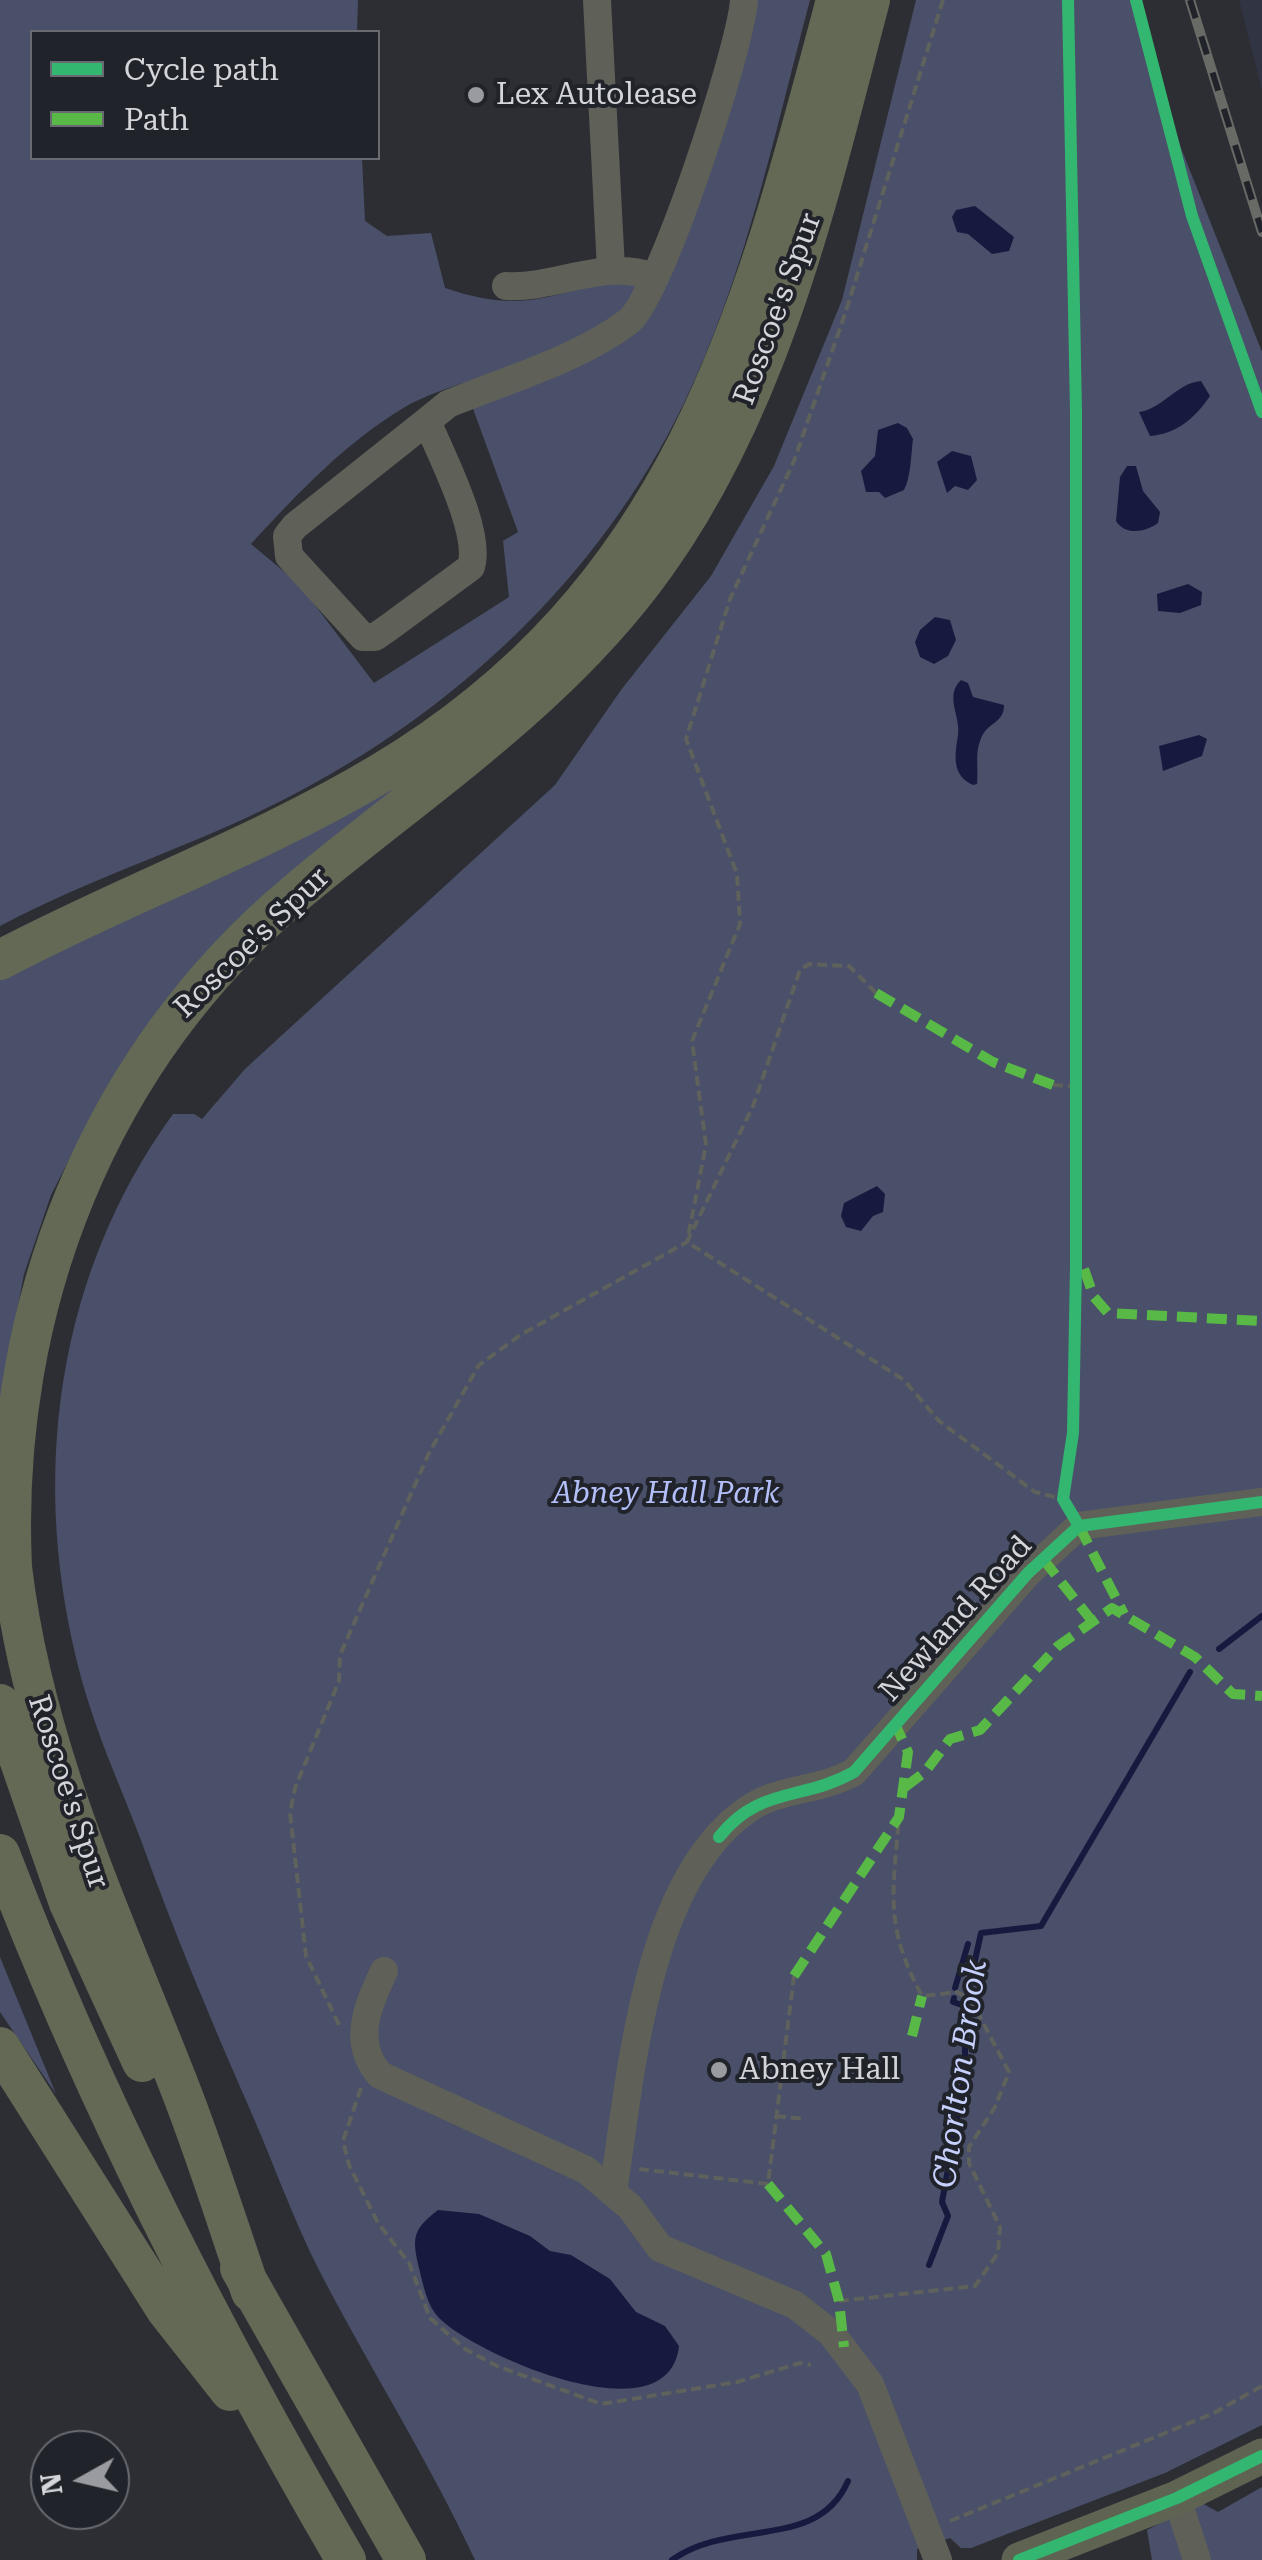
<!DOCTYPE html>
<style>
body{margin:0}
#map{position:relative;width:1262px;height:2560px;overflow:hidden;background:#2d2e33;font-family:"Roboto Serif",serif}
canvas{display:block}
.legend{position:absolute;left:30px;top:30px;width:350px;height:130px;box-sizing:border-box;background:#21232b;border:2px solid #696a71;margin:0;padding:12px 18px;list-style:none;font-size:30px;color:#d4d5db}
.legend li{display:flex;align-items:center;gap:20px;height:50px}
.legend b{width:50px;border:2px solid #696a71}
.north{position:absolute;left:30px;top:2430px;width:100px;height:100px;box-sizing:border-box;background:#21232b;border:2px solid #696a71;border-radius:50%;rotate:262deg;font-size:28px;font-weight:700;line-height:40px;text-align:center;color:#d4d5db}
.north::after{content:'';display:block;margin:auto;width:35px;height:45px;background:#9a9ba0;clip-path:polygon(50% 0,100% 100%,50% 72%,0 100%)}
</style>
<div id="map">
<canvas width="1262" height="2560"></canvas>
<ul class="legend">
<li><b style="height:12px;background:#33b770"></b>Cycle path</li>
<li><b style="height:12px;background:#58b947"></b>Path</li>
</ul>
<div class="north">N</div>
</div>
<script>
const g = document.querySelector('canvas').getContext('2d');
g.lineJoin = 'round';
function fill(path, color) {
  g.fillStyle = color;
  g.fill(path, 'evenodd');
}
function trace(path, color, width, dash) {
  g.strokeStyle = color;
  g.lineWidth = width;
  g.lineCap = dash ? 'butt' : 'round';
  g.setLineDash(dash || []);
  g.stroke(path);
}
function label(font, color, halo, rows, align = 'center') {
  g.font = font + ' "Roboto Serif",serif';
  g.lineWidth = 8;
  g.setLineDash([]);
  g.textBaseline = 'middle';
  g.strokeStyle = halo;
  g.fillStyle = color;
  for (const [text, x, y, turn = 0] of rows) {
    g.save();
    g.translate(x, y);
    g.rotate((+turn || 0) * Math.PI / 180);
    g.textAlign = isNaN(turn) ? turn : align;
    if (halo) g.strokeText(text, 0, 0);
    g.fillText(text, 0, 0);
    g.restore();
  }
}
fill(new Path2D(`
 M1239,0H1262V90Z`), '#313442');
fill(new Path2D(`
 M0,0H358L357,32H32V158H362L365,221L387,236L431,233L445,288C481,300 510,305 548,297C592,288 588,272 640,282C638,288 637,298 634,304C605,351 458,376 405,407C346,442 297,494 251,544L299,584L374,683L509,597L503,541L518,532L472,406L640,319L752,0H810C774,135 745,277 684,403C600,577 454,713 283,800C191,847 92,877 0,926Z
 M916,0H1138L1181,148L1262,352V2425L1165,2473L971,2548H961L950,2538L917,2549V2560H475C429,2461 369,2367 319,2270C292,2217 272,2159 248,2105C210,2018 174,1932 142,1843C125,1797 104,1752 89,1704C27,1504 48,1286 173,1114H194L202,1119L245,1069L555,785L621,690L711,576L774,466L842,300Z
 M411,768L418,778L99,1101L51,1195L24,1274L0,1402V977Z
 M0,1957L56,2094L0,2012Z
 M1262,2487V2560H1152L1147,2530L1200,2502L1218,2512Z`), '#4a5069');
fill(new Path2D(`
 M975,206L1014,237L1009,251L992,254L968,234L957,232L952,217L956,210Z
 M1201,381L1210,396C1195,418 1177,434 1150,436L1139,412C1162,409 1177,383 1201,381Z
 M898,423L907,428L913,439C911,454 911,477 904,490L885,498L879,492H866L861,471L875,456L878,430Z
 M952,451L971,456L977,480L968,490L955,486L947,493L937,462Z
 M1127,466H1136L1143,491L1160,512L1158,523C1146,532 1125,536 1116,521L1120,477Z
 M1188,584L1202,592L1201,605L1180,613L1158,611L1157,594Z
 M935,617L950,620L956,640L948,656L934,664L920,657L915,642L920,630Z
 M961,680L968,683L973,697L1004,705C1004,723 989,722 982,736C974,753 979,766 977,784L973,785C951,775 955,755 958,735C961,716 944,696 961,680Z
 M1199,735L1207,739L1202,756L1163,771L1159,746Z
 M877,1186L885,1194L883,1212L873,1216L861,1231L846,1227L841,1216L844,1203Z
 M438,2210L479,2214L530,2236L550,2251L571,2255L610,2279L636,2312L665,2326L679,2346C669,2440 476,2355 439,2318C427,2306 423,2284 419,2268C412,2238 412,2230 438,2210Z`), '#171a3f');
trace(new Path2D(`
 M1219,1649L1262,1616
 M955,1988L968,1944
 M954,1998L953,2002L965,2006
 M929,2265L948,2216L942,2202L965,2075V2006L981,1933L1041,1926L1190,1672
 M672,2560C731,2518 818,2551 848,2481`), '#171a3f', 6);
trace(new Path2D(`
 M876,993L849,966L809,964L800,970L753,1106L687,1242L904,1380L939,1421L1035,1492L1063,1499
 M1053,1085L1075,1086
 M339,2025L306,1956L290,1813L295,1788L339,1681L340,1655L429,1453L479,1365L522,1334L687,1242L706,1145L692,1041L740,924L737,874L686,739L730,599L794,461L846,311L943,0
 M361,2088L343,2141L349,2165L378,2223L409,2263L430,2318L465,2349L497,2366L601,2404L737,2382L800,2363L811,2365
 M776,2116L805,2119
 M639,2169L768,2184L794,1976
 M839,2301L975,2286L998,2253L1000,2227L969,2163V2147L995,2107L1009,2072L971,2000L957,1992L922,1996C884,1926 893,1893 899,1817
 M950,2521L1214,2413L1262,2386`), '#5e615c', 4, [10, 5]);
trace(new Path2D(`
 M597,0L611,269
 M506,286C557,289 602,258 654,277
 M427,421C441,455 482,533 471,567L388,628L375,637H363L289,556L287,536L295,526L427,421L448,404C506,380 577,360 628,322C660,297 741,48 744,0
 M384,1971C368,2006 351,2042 380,2075L586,2170L630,2207L660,2248L795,2305L831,2333L870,2384L938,2560
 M613,2192C631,2078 644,1882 747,1810C777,1788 821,1791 854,1772L1028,1573L1079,1526L1262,1502
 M1177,2498L1197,2560`), '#5f6158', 28);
trace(new Path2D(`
 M1019,2560L1177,2498L1262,2456`), '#5e6352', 35);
trace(new Path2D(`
 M0,960C125,894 259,846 381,773C683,592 752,317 836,0
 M0,1704L69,1903L142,2062
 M0,1854C94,2100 214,2333 346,2560
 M0,2047L167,2311L230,2391
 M240,2268L406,2560
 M251,2292C225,2217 202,2141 172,2068C107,1904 33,1744 12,1567C0,1307 99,1057 297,892C422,787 560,699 656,564C774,398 819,194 870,0`), '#636955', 40);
const rail = new Path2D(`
 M1190,0L1262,232`);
trace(rail, '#686a65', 10);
trace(rail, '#21232b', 6, [19]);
trace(new Path2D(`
 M876,993L993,1062L1053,1085
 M1084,1269L1094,1297L1108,1313L1262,1321
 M1079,1526L1124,1614
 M1043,1559L1092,1621
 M905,1787L925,1772L950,1739L980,1730L1058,1646L1112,1608L1195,1657L1233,1694L1262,1696
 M794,1976L899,1817L908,1752L895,1724
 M912,2036L922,1996
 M768,2184L826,2254L839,2301L844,2347`), '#58b947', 10, [20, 10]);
trace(new Path2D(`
 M1068,0L1076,411V1265L1073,1433L1063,1499L1079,1526
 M1136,0L1192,216L1262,412
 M719,1837C759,1786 803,1801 854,1772L1028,1573L1079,1526L1262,1502
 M1019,2560L1177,2498L1262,2456`), '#33b770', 12);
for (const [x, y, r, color] of [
 [476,95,10,"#9a9ba0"],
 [719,2070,10,"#9a9ba0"]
]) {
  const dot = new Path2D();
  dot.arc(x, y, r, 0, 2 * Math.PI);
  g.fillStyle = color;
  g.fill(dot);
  trace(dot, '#21232b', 4);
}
label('30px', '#d4d5db', '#21232b', [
 ["Lex Autolease",496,95],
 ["Abney Hall",739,2070]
], 'left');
label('30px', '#d4d5db', '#21232b', [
 ["Roscoe's Spur",778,309,-70],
 ["Roscoe's Spur",252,943,-44],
 ["Newland Road",956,1619,-48],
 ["Roscoe's Spur",68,1792,72]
]);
label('italic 30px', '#b3bff9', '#21232b', [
 ["Abney Hall Park",666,1494]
]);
label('italic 32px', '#c6d0fc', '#21232b', [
 ["Chorlton Brook",961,2074,-82]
]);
</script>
